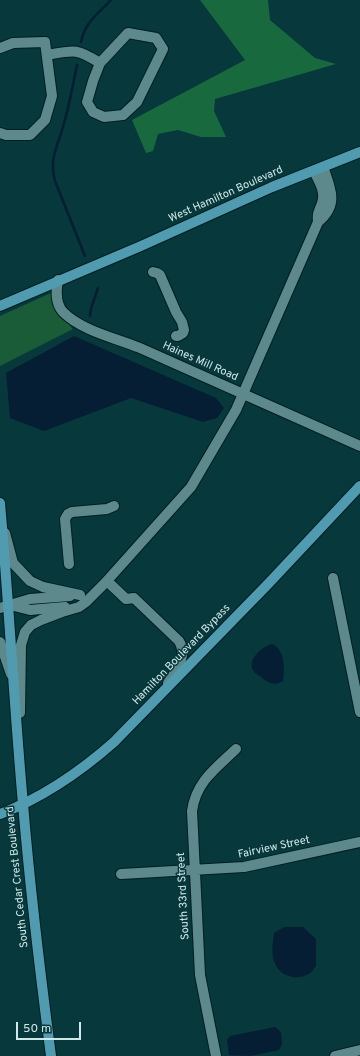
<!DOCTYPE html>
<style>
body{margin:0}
#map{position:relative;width:360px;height:1056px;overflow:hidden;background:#07383b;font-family:Overpass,sans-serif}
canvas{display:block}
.scale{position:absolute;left:16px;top:1022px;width:65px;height:18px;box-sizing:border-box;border:2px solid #d1e8ea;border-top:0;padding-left:5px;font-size:12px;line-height:14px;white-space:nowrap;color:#d1e8ea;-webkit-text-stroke:3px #07383b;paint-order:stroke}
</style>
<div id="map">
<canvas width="360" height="1056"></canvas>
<div class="scale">50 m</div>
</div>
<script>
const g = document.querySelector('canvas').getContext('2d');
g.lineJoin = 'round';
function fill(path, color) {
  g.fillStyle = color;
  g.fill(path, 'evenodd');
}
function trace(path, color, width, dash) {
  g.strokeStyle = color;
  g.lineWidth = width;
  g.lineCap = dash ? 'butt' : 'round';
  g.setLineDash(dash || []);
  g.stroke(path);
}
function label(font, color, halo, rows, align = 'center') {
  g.font = font + ' Overpass,sans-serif';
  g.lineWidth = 3;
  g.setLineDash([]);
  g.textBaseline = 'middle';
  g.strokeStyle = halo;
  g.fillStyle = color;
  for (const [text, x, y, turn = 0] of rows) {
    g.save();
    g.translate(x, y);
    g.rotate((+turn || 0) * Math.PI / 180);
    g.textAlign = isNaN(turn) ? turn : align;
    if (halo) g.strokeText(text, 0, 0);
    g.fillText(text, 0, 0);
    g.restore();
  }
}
fill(new Path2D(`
 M51,293L52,295C50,308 60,312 67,322C70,324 70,327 73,329L0,366V316Z`), '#1a5c37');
fill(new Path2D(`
 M200,0H268L270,20L315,58L336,64L215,99L214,111L226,137H201L178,130L158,134L153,151L146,153L132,120L245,60Z`), '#19693e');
fill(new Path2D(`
 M74,336L216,398L224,408L217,418L203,422L131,398L44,431L10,418L6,373Z
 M272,644C285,649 285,669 283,681C274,687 267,682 260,676C258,675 254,672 253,670C247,659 263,646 272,644Z
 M284,927H303L316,939V966C314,968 312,972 310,973C297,982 278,976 274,961C271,952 273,942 274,933Z
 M275,1027L281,1032L282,1044L279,1050L250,1056L229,1055L227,1040L230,1036Z`), '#051e33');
trace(new Path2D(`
 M81,42C85,22 98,14 111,0
 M77,65C73,85 69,107 63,127C57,148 49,159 55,181L85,256
 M90,316L91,309L98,288`), '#051e33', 2.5);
const minor = new Path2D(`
 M0,48L13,43L45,42L52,96L45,120L30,135H6L0,133
 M47,55C74,50 76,48 100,63L128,33L156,38L163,49L137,102L123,115L104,117L93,112L87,102L93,81L100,63
 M318,222C339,205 331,189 323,167
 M153,272L157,273L160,275L176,312L182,322L184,330L183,333L178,336H176
 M58,280C56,291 55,303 63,312C82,331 116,338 140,348C213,381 287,413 360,446
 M5,533L13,563L30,581L43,587L80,595
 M69,564L65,519L68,514L72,512L107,509L114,506
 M333,578L360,712
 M107,581L126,599L134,598L179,641C188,656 176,671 168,683
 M10,605L30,610L65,607
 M0,608L30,599L70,596
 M0,642L11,674
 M20,713L21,645L25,632L31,625L41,620L62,612L79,607L86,602L105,583L191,487L236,410L318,222C317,212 319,212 322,203C326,192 319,181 314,171
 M121,874L244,867L360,842
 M216,1056L200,975L192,811C196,782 215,769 236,749
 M335,1056L360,1050`);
const major = new Path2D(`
 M0,306L141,246L272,187L360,152
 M0,503C9,604 14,704 23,804C30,888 40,972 51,1056
 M0,814C42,798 80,772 114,742L268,584L360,486`);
trace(minor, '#001e20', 12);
trace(major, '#001e20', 12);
trace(minor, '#5d898c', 10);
trace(major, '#509bb0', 10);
label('11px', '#d1e8ea', '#07383b', [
 ["West Hamilton Boulevard",226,195,-24],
 ["Haines Mill Road",200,362,24],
 ["Hamilton Boulevard Bypass",182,655,-46],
 ["Fairview Street",274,848,-12],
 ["South Cedar Crest Boulevard",18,877,-96],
 ["South 33rd Street",184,896,-93]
]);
</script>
